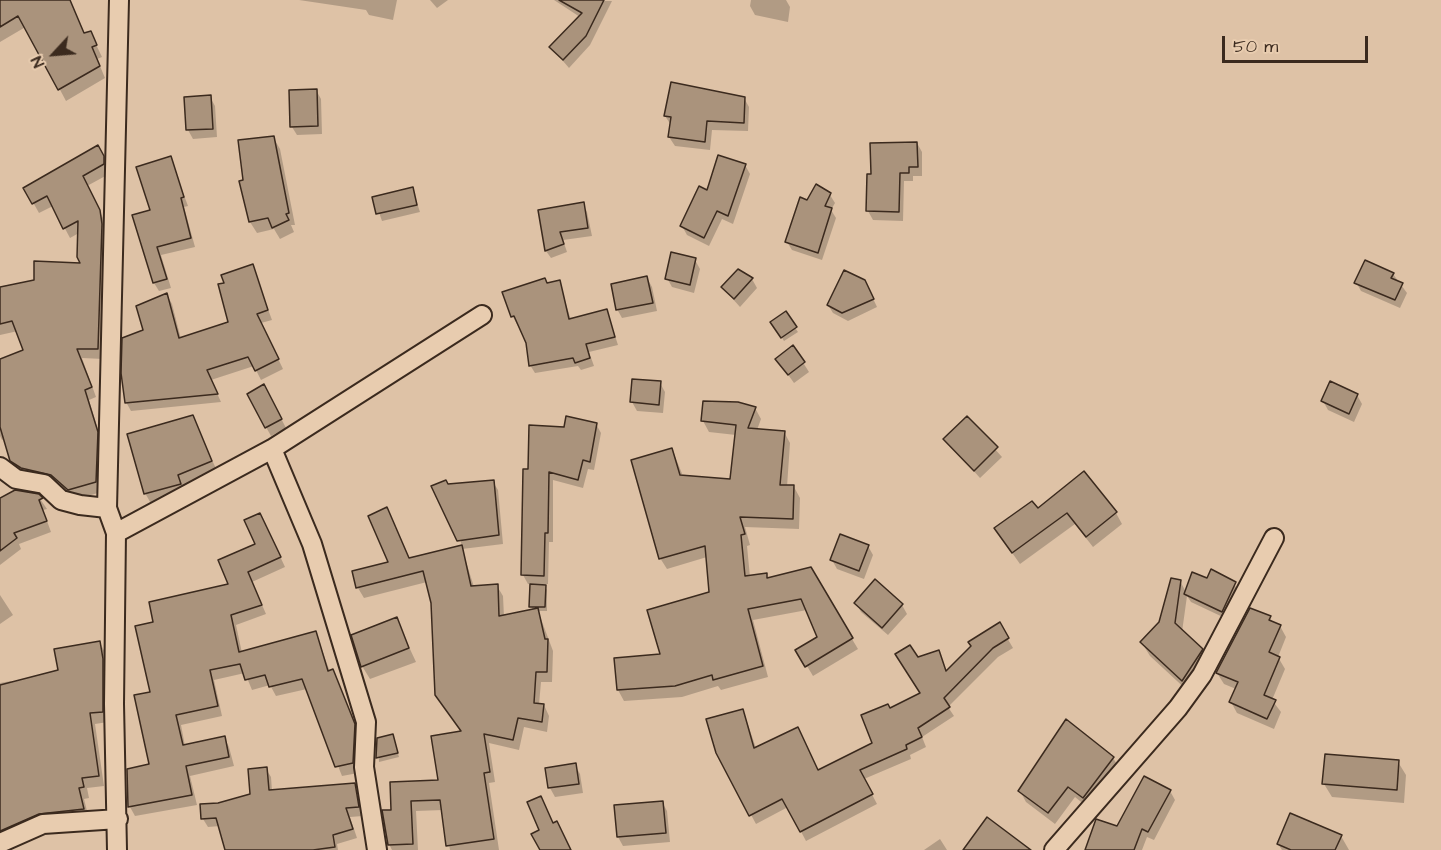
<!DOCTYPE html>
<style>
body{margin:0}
#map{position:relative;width:1441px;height:850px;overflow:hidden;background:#dec2a6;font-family:"Architects Daughter",sans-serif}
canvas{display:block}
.north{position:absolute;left:24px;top:24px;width:60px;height:60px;-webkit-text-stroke:4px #e8ccaf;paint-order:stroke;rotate:244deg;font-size:16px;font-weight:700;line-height:24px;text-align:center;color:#3b2a1e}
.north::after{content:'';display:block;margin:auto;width:21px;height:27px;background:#3b2a1e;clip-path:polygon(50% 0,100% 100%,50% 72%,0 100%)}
.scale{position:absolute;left:1222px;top:36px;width:146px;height:27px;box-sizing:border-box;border:3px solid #3b2a1e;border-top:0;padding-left:8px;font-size:18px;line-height:21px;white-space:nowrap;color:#3b2a1e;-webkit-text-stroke:4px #e8ccaf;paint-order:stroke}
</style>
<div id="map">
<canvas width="1441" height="850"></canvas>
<div class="north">N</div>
<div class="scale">50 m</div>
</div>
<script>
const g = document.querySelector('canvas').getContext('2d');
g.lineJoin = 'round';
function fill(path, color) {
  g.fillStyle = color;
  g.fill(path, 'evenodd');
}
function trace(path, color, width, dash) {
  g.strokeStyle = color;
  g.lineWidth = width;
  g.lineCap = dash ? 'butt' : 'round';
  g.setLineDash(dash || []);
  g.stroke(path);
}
fill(new Path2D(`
 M0,0H25L34,22L0,42Z
 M41,0H70L85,35L90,32L102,57L97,59L105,78L66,101L42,56Z
 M299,0H397L393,20L369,15L366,10Z
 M430,0H448L437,8Z
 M554,0L612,1L590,45L569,68L551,47L580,17Z
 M751,0H786L790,7L788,22L755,15L750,6Z
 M316,90L321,99L322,134L297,135L292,127Z
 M210,97L215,106L217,137L193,139L188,130L185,98Z
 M744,98L749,107L748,131L712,130L710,150L675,146L669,137L671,125L665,116Z
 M273,137L280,149L295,225H291L294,232L280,239L274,229L257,233L250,222L245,181Z
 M917,143L922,152V176H913V181H904L903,221L873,220L868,211L873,176Z
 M97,147L109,168V174L87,186L105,222L103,359L82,358L96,397L89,400L102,443L101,492L75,500L58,485L18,471L5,439L2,440L0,436V360L25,351L18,331L0,335V288L35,281L82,264L79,233L70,238L53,206L39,213L25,188Z
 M170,158L188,206L184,207L195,247L161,255L171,288L159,291L154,283L136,215L152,211Z
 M745,165L750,174L733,224L722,219L709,246L687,235L682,226L708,192Z
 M816,186L830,195L835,203L831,210L836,218L822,260L792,250L787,242Z
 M412,188L420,212L382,221L374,198Z
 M583,204L587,212L592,236L563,240L567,252L551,258L546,251L540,211Z
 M695,260L700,269L694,293L672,287L667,278Z
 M252,266L272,320L261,323L283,369L261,380L254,366L211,380L221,402L131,411L126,402L144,331L167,295L172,304L181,339L230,323Z
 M1393,274L1407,293L1400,308L1361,291L1356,282Z
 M647,278L652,287L657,311L622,318L617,309Z
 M752,279L757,288L740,307L723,288Z
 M559,282L571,320L607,311L618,345L589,352L594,366L581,370L578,366L535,373L530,365L527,343L513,317L504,293Z
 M869,290L877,307L848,321L833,313L828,305Z
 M785,313L798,332L784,341L772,322Z
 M793,347L809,372L794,383L777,359Z
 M660,383L665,392L663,413L637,411L632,402Z
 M269,395L286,428L271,436L266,427Z
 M1357,395L1362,404L1354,422L1328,410L1323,401Z
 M755,408L761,419L757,430L784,432L790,443L787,487H794L800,498L799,529L745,527L750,545L747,546L750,577L766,574L769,580L810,569L858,649L813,676L798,651L819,638L807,610L753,620L768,677L721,690L718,686L682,697L624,701L618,690L616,660L662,656L711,593L707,557L667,569L660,558L672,449L683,476L731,480L736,435L709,432L703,421Z
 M192,417L219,475L153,507L145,493Z
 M967,418L1002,457L980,478L945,439Z
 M596,424L601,433L594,470L588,469L583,488L553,480V542H549L548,584H544L547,590V611H538L553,651L552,682H541L539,705H544L549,716L547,732L524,727L519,750L489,743L495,782L489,783L499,850H450L443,810L416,811L418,850H392L389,844L393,811L440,782L462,733L427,582L364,598L358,588L390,563L387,509L410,559L462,547L447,485L493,482L498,490L503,544L462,549L474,587L497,586L503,596L504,617L533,611L531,606V584H528L523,575L529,471L566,428Z
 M38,496L47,509L43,510L51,532L19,544L21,549L0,565V500Z
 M1038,511L1116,513L1122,524L1093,547L1075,524L1020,564L1003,540Z
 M265,524L285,567L252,582L266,614L236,625L242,653L316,633L330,672L337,680L359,735L358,773L342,776L307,689L276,696L270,685L252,690L245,673L214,680L222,716L181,725L185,746L224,737L229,747L234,766L190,776L197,805L135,816L130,807L151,765L155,623L230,585L257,545Z
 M868,546L873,555L864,579L837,569L832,560Z
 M1207,580L1233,582L1238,591L1227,619L1191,602L1187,596L1182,632L1202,650L1209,663L1190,693L1150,656L1142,643L1160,623L1180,581L1186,592Z
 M0,595L13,615L0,624Z
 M856,603L902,605L907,614L888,635L861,612Z
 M1270,618L1273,623L1280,626L1286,637L1278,657L1285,669L1272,700L1281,712L1274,729L1237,713L1231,702L1236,689L1224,684L1217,673Z
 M396,619L416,662L370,679L362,666Z
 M999,624L1013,648L998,657L948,707L954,716L922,737L926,747L910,755L911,759L864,779L877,804L806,841L788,807L756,824L717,752L743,710L756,748L818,772L874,743L889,710L922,694L917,659L938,652L947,672Z
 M100,643L106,654L108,722L95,724L104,786L87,788L89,798L84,799L89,819L0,838V683L11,681L13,684L60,671Z
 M393,736L399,757L379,762L378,739Z
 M1113,758L1120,769L1090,809L1075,797L1055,824L1026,802L1020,791Z
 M1398,762L1406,775L1404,803L1332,797L1324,784Z
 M575,765L580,774L583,793L555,797L550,788L547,769Z
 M266,769L271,777L272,791L354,784L359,793L363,816L350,817L357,838L337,844L338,850H227L220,826L208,827L203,819L219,804L252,795Z
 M1170,791L1175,800L1154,840L1147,837L1142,850H1090Z
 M662,802L667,811L670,842L623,846L618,837Z
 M1341,836L1349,850H1282L1278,844Z
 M940,839L947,850H924Z`), '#0003');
const building = new Path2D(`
 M0,0H70L84,33L91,31L97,45L92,47L100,66L58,90L18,16L0,27Z
 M559,0H604L586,36L563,60L549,47L582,13Z
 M671,82L745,97L744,123L707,121L705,142L668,137L671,117L664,116Z
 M317,89L318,126L290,127L289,90Z
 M211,95L213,129L186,130L184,97Z
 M274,136L289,213L286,214L289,220L272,228L268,218L249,222L239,181L243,180L238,140Z
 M917,142L918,167H909V173H900L899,212L866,211L867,174H871L870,143Z
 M98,145L104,156V164L83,176L100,210L102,224L98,349H77L92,387L85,390L98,432L96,482L68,490L51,475L21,468L10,461L0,427V359L23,350L12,321L0,324V287L34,280V261L80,263L77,257L78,221L63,229L47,196L32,204L23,188Z
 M718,155L746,164L728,216L717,211L704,238L680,226L699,186L707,190Z
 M171,156L184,197L181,198L191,238L157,247L167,279L153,283L132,215L150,210L136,167Z
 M816,184L831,193L825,206L832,208L818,253L785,242L800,197L807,200Z
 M413,187L417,205L376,214L372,197Z
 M584,202L588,228L560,232L564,244L545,251L538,210Z
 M671,252L696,258L690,285L665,279Z
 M1365,260L1394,273L1391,278L1403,283L1395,300L1354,283Z
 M253,264L268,310L257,314L279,359L255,371L248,357L207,370L218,394L125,403L121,373L122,338L143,330L136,306L167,293L179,338L228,322L218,284L224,283L221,275Z
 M738,269L753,278L734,299L721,287Z
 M844,270L865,280L874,299L842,313L827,305Z
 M647,276L653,303L616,310L611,284Z
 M545,278L547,283L560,280L569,319L607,309L615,337L586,344L590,358L575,363L573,358L529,366L526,343L514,316L511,317L502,292Z
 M786,311L797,327L781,338L770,322Z
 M793,345L805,362L788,375L775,359Z
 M632,379L661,381L659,405L630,402Z
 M1330,381L1358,394L1349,414L1321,401Z
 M264,384L282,419L265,428L247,394Z
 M703,401L738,402L756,407L748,428L785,431L780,485H794L793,519L740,517L745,534L741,535L745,576L767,573V578L811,567L853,638L805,667L795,650L817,637L801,599L748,609L763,666L713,680L712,675L675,686L617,690L614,658L660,654L647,610L709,592L705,546L659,559L631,460L672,448L680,475L730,479L736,425L701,421Z
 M193,415L212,461L178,475L181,484L144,494L127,434Z
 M566,416L597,423L590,462L583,460L578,480L549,472L548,533H545L544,576L521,575L523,469H528L529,425L564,427Z
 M967,416L998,447L974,471L943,439Z
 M1084,471L1117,512L1086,537L1067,513L1012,553L994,528L1032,501L1038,508Z
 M446,480L448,484L494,480L499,535L457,541L431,486Z
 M15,490L39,494L43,498L39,500L47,521L14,533L17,538L0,551V498Z
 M387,507L409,558L462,545L471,586L498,584L499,616L538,608L545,639H548L547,672H536L534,703L544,704L542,722L518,718L513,740L484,734L490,772L484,773L494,839L446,846L440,800L411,801L413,844L388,845L382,810H391L390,782L438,780L431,736L461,731L435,695L431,603L423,571L356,588L352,571L388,562L368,516Z
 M260,513L281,557L248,572L262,605L231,615L239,652L316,631L328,671L333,669L355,724L353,763L335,767L302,679L269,687L265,675L245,680L240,664L210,670L218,706L176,715L183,745L225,736L229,757L186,766L192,795L128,807L127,769L149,764L134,695L150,692L135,626L153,622L149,602L228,584L218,560L255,544L244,520Z
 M840,534L869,545L859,571L830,560Z
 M1211,569L1236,582L1222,612L1184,594L1192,572L1207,578Z
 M1171,578L1181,580L1175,623L1203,649L1182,681L1140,642L1159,622Z
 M875,579L903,604L882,628L854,603Z
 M530,584L546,585L545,607H529Z
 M1250,608L1271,616L1269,620L1281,625L1269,652L1280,657L1264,695L1276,700L1267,719L1229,702L1238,682L1216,673Z
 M397,617L409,648L361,667L351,635Z
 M1000,622L1009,638L993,648L944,698L950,707L918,728L922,737L906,745L907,749L860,770L873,794L800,832L782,799L749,816L716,753L706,719L743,709L754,748L798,727L818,770L872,743L861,715L888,704L890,708L920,693L895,654L910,645L918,657L939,650L946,671L971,646L968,642Z
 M100,641L103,659V712L90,713L99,776L82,778L84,787L79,788L84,809L39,814L0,831V685L58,670L54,649Z
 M1066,719L1114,757L1083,798L1068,787L1048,813L1018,791Z
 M393,734L398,753L376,758L377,738Z
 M1325,754L1399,760L1397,790L1322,784Z
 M576,763L579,784L548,788L545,768Z
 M267,767L269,790L355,783L359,807L346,808L353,829L333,835L335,847L313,850H225L216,818L201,819L200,804L218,803L250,794L248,769Z
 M1144,776L1171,790L1148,832L1142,829L1134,850H1085L1096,819L1117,826Z
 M541,796L553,823L557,821L571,850H540L531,834L539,830L527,802Z
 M663,801L666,833L617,837L614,805Z
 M1290,813L1342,835L1335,850H1291L1277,844Z
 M987,817L1031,850H963Z`);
fill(building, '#aa937c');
trace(building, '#3b2a1e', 1.5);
const minor = new Path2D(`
 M272,449L312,544L366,722L364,767L377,850
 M0,467L16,479L44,484L61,500L80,505L107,508
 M116,533L272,449L482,315
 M0,843L43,824L118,819
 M117,850L114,704L116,533L107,508L119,0
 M1054,850L1178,708L1202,675L1274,538`);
trace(minor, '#3b2a1e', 22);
trace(minor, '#e8ccaf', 18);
</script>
